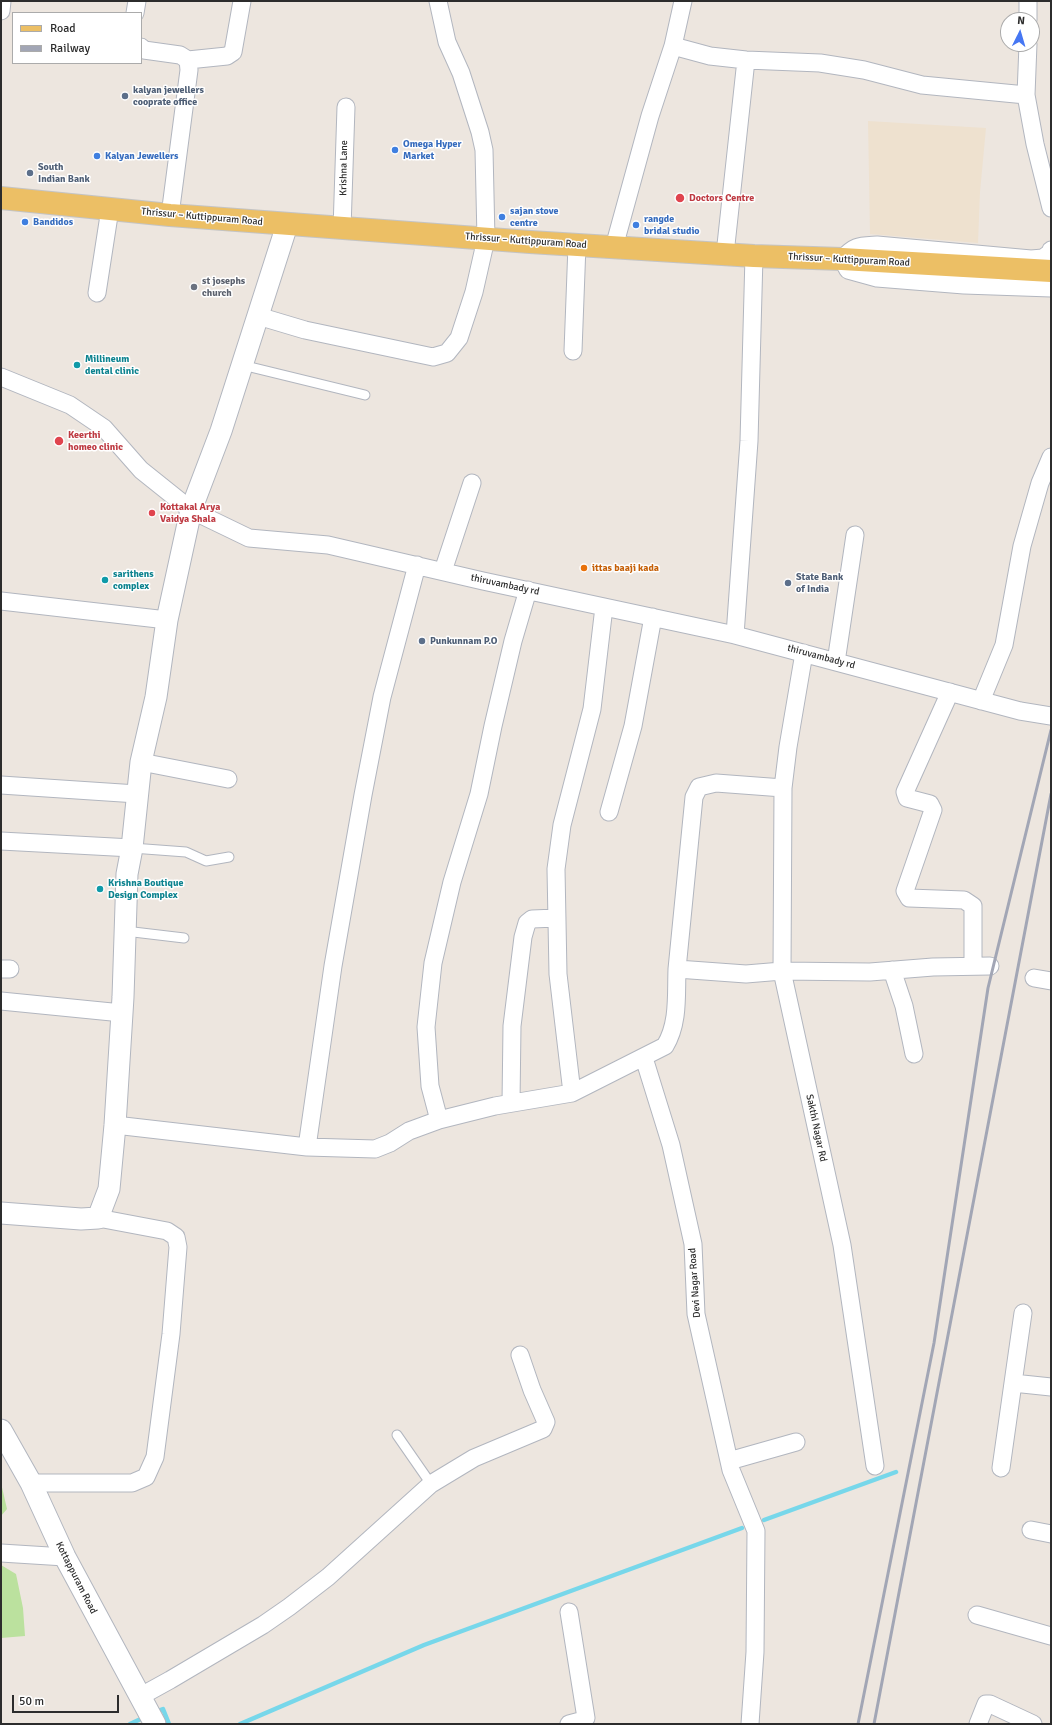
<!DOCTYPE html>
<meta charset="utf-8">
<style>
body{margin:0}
#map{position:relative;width:1052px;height:1725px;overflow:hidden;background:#ede6df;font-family:Signika,sans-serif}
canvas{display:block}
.frame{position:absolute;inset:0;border:2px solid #2c2c2c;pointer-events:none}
.legend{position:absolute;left:12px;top:12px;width:130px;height:52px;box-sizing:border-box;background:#fff;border:1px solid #ababab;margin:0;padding:5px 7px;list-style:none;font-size:12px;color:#2c2c2c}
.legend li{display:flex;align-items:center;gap:8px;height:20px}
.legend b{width:20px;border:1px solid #ababab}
.north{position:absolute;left:1000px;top:12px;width:40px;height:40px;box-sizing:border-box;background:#fff;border:1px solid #ababab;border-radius:50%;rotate:5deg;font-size:11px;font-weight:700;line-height:16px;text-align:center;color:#2c2c2c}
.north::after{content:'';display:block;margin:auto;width:14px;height:18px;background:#4677f3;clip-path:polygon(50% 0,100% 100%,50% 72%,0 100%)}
.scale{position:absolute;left:12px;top:1695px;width:107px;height:18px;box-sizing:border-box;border:2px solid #2c2c2c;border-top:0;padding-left:5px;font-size:12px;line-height:14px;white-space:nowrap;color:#2c2c2c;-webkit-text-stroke:3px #fff;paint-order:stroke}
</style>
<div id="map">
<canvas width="1052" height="1725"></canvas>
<div class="frame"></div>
<ul class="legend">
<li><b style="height:5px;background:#ecbf65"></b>Road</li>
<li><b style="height:5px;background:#a2a6b5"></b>Railway</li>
</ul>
<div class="north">N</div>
<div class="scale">50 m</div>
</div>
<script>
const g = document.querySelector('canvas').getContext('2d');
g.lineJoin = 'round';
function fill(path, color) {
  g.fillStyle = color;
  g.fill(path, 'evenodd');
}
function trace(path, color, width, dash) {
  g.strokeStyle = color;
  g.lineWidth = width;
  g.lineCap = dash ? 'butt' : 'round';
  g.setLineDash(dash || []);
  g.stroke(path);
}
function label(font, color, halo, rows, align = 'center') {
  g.font = font + ' Signika,sans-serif';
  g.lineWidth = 3;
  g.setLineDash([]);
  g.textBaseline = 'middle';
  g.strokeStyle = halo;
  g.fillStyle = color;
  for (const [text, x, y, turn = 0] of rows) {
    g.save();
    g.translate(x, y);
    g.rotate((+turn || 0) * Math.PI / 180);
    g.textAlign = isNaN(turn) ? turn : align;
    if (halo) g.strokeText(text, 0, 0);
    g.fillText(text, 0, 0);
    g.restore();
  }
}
fill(new Path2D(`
 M868,121L986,128L980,192L978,243L870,234Z`), '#eee1cf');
fill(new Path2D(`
 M1,1483L7,1509L1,1516Z
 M1,1565L16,1574L23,1608L25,1636L1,1638Z`), '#bbe19e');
trace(new Path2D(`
 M764,1520L896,1472
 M155,1712L163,1709L169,1724
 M130,1724L145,1717
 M240,1724L424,1645L742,1528`), '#77d7ea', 4.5);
const service = new Path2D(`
 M242,365L365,395
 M132,848L186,852L206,861L229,857
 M125,931L184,938
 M397,1435L431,1484`);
const minor = new Path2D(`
 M1,11L2,1
 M135,13L137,1
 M1028,20V1
 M673,46L710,56L746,60L820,63L864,70L922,85L1026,95L1035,144L1051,208
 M141,47L144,50L180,55L188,60L189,70L170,215
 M188,60L227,56L233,52L242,1
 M1026,95L1028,44
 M342,229L346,107
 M614,247L650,116L673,46L683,1
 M1051,250L1050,253L1043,258L1031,259L877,245C859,246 855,245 842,259L848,270L877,278L964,285L1051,288
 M725,254L746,60
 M97,293L110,209
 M258,316L305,330L433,357L447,353L459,338L474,292L486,239L484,150L480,132L461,73L447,42L438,1
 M573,351L577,245
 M1,377L70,405L104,428L141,470L191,510L249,538L328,545L483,581L735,635L1020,711L1051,716
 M443,571L472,483
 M1,601L167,620
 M735,635L749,441L754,256
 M836,662L855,535
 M950,692L905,792L907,798L930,804L933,810L905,891L909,898L964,900L973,906V966
 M981,701L1004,645L1022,546L1040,483L1051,457
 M141,762L228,779
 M1,785L137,794
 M783,788L782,971L842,1245L875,1466
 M609,812L633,726L653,617
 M1,841L132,848
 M1,969H10
 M677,969L694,797L699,787L716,783L783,788L788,747L804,653
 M892,970L904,1006L914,1054
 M1034,978L1051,981
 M1,1001L122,1013
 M644,1058L671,1145L693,1244L696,1314L731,1470L756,1531L755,1652L750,1724
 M572,1093L558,974L556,869L562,825L592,709L604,607
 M511,1103L512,1026L523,937L527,923L532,919L557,918
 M439,1120L430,1086L426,1027L433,963L452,882L479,794L493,726L513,641L528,590
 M115,1125L307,1147L375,1149L390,1143L409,1131L439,1120L495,1106L572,1093L665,1046C679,1023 676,995 677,969L746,974L782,971L870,972L933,967L990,966
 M307,1147L333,966L363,795L382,697L417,565
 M1023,1313L1013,1383L1051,1387
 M729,1461L796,1442
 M1001,1468L1013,1383
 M31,1483H132L146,1477L155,1457L171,1334L178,1247L176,1237L167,1231L98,1218
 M1031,1530L1051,1534
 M1,1553L65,1557
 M569,1612L586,1718L584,1720L569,1724
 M977,1615L1051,1636
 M141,1696L170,1680L263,1625L289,1607L328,1577L431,1484L474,1458L543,1429L546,1422L532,1390L520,1355
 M978,1724L986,1704H990L1033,1724`);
const tertiary = new Path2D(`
 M1,1213L81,1219L98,1218L109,1189L115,1125L123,997L127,874L132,848L141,762L156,697L167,620L191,510L221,431L287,225
 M1,1430L31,1483L65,1557L155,1724`);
const primary = new Path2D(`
 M1,198L170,215L530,242L754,256L842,259L1051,271`);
trace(service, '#b2b6bf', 11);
trace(minor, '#b2b6bf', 19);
trace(tertiary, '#b2b6bf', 23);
trace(primary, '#c4c4c4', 24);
trace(service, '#fff', 9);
trace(minor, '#fff', 17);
trace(tertiary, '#fff', 21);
trace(primary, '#ecbf65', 22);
trace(new Path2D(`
 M858,1724L934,1343L988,988L1051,730
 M874,1724L1051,794`), '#a2a6b5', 3);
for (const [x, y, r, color] of [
 [125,96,4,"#5c6f8a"],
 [395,150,4,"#3f7fe0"],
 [97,156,4,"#3f7fe0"],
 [30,173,4,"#5c6f8a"],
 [680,198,5,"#e0444e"],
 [502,217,4,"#3f7fe0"],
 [25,222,4,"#3f7fe0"],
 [636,225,4,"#3f7fe0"],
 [194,287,4,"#6b7280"],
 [77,365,4,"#0f9aa8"],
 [59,441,5,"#e0444e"],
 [152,513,4,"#e0444e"],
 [584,568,4,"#e8710a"],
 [105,580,4,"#0f9aa8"],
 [788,583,4,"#5c6f8a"],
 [422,641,4,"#5c6f8a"],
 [100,889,4,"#0f9aa8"]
]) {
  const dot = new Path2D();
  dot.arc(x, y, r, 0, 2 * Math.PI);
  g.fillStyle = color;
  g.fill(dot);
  trace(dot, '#fff', 1.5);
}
label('bold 10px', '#4e5e75', '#fff', [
 ["kalyan jewellers",133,90],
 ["cooprate office",133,102],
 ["South",38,167],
 ["Indian Bank",38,179],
 ["State Bank",796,577],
 ["of India",796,589],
 ["Punkunnam P.O",430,641]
], 'left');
label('bold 10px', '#366cbe', '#fff', [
 ["Omega Hyper",403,144],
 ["Market",403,156],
 ["Kalyan Jewellers",105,156],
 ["sajan stove",510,211],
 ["centre",510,223],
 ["rangde",644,219],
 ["bridal studio",644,231],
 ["Bandidos",33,222]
], 'left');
label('10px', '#2c2c2c', '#fff', [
 ["Krishna Lane",344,168,-89],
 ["Thrissur – Kuttippuram Road",202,217,5],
 ["Thrissur – Kuttippuram Road",526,241,4],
 ["Thrissur – Kuttippuram Road",849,260,3],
 ["thiruvambady rd",505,585,12],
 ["thiruvambady rd",821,657,15],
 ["Sakthi Nagar Rd",816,1128,78],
 ["Devi Nagar Road",695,1283,-94],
 ["Kottappuram Road",76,1578,63]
]);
label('bold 10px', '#be3a42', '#fff', [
 ["Doctors Centre",689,198],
 ["Keerthi",68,435],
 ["homeo clinic",68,447],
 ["Kottakal Arya",160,507],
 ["Vaidya Shala",160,519]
], 'left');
label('bold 10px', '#5b616d', '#fff', [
 ["st josephs",202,281],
 ["church",202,293]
], 'left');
label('bold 10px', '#0d838f', '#fff', [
 ["Millineum",85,359],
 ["dental clinic",85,371],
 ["sarithens",113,574],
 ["complex",113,586],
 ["Krishna Boutique",108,883],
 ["Design Complex",108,895]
], 'left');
label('bold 10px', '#c56008', '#fff', [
 ["ittas baaji kada",592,568]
], 'left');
</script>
